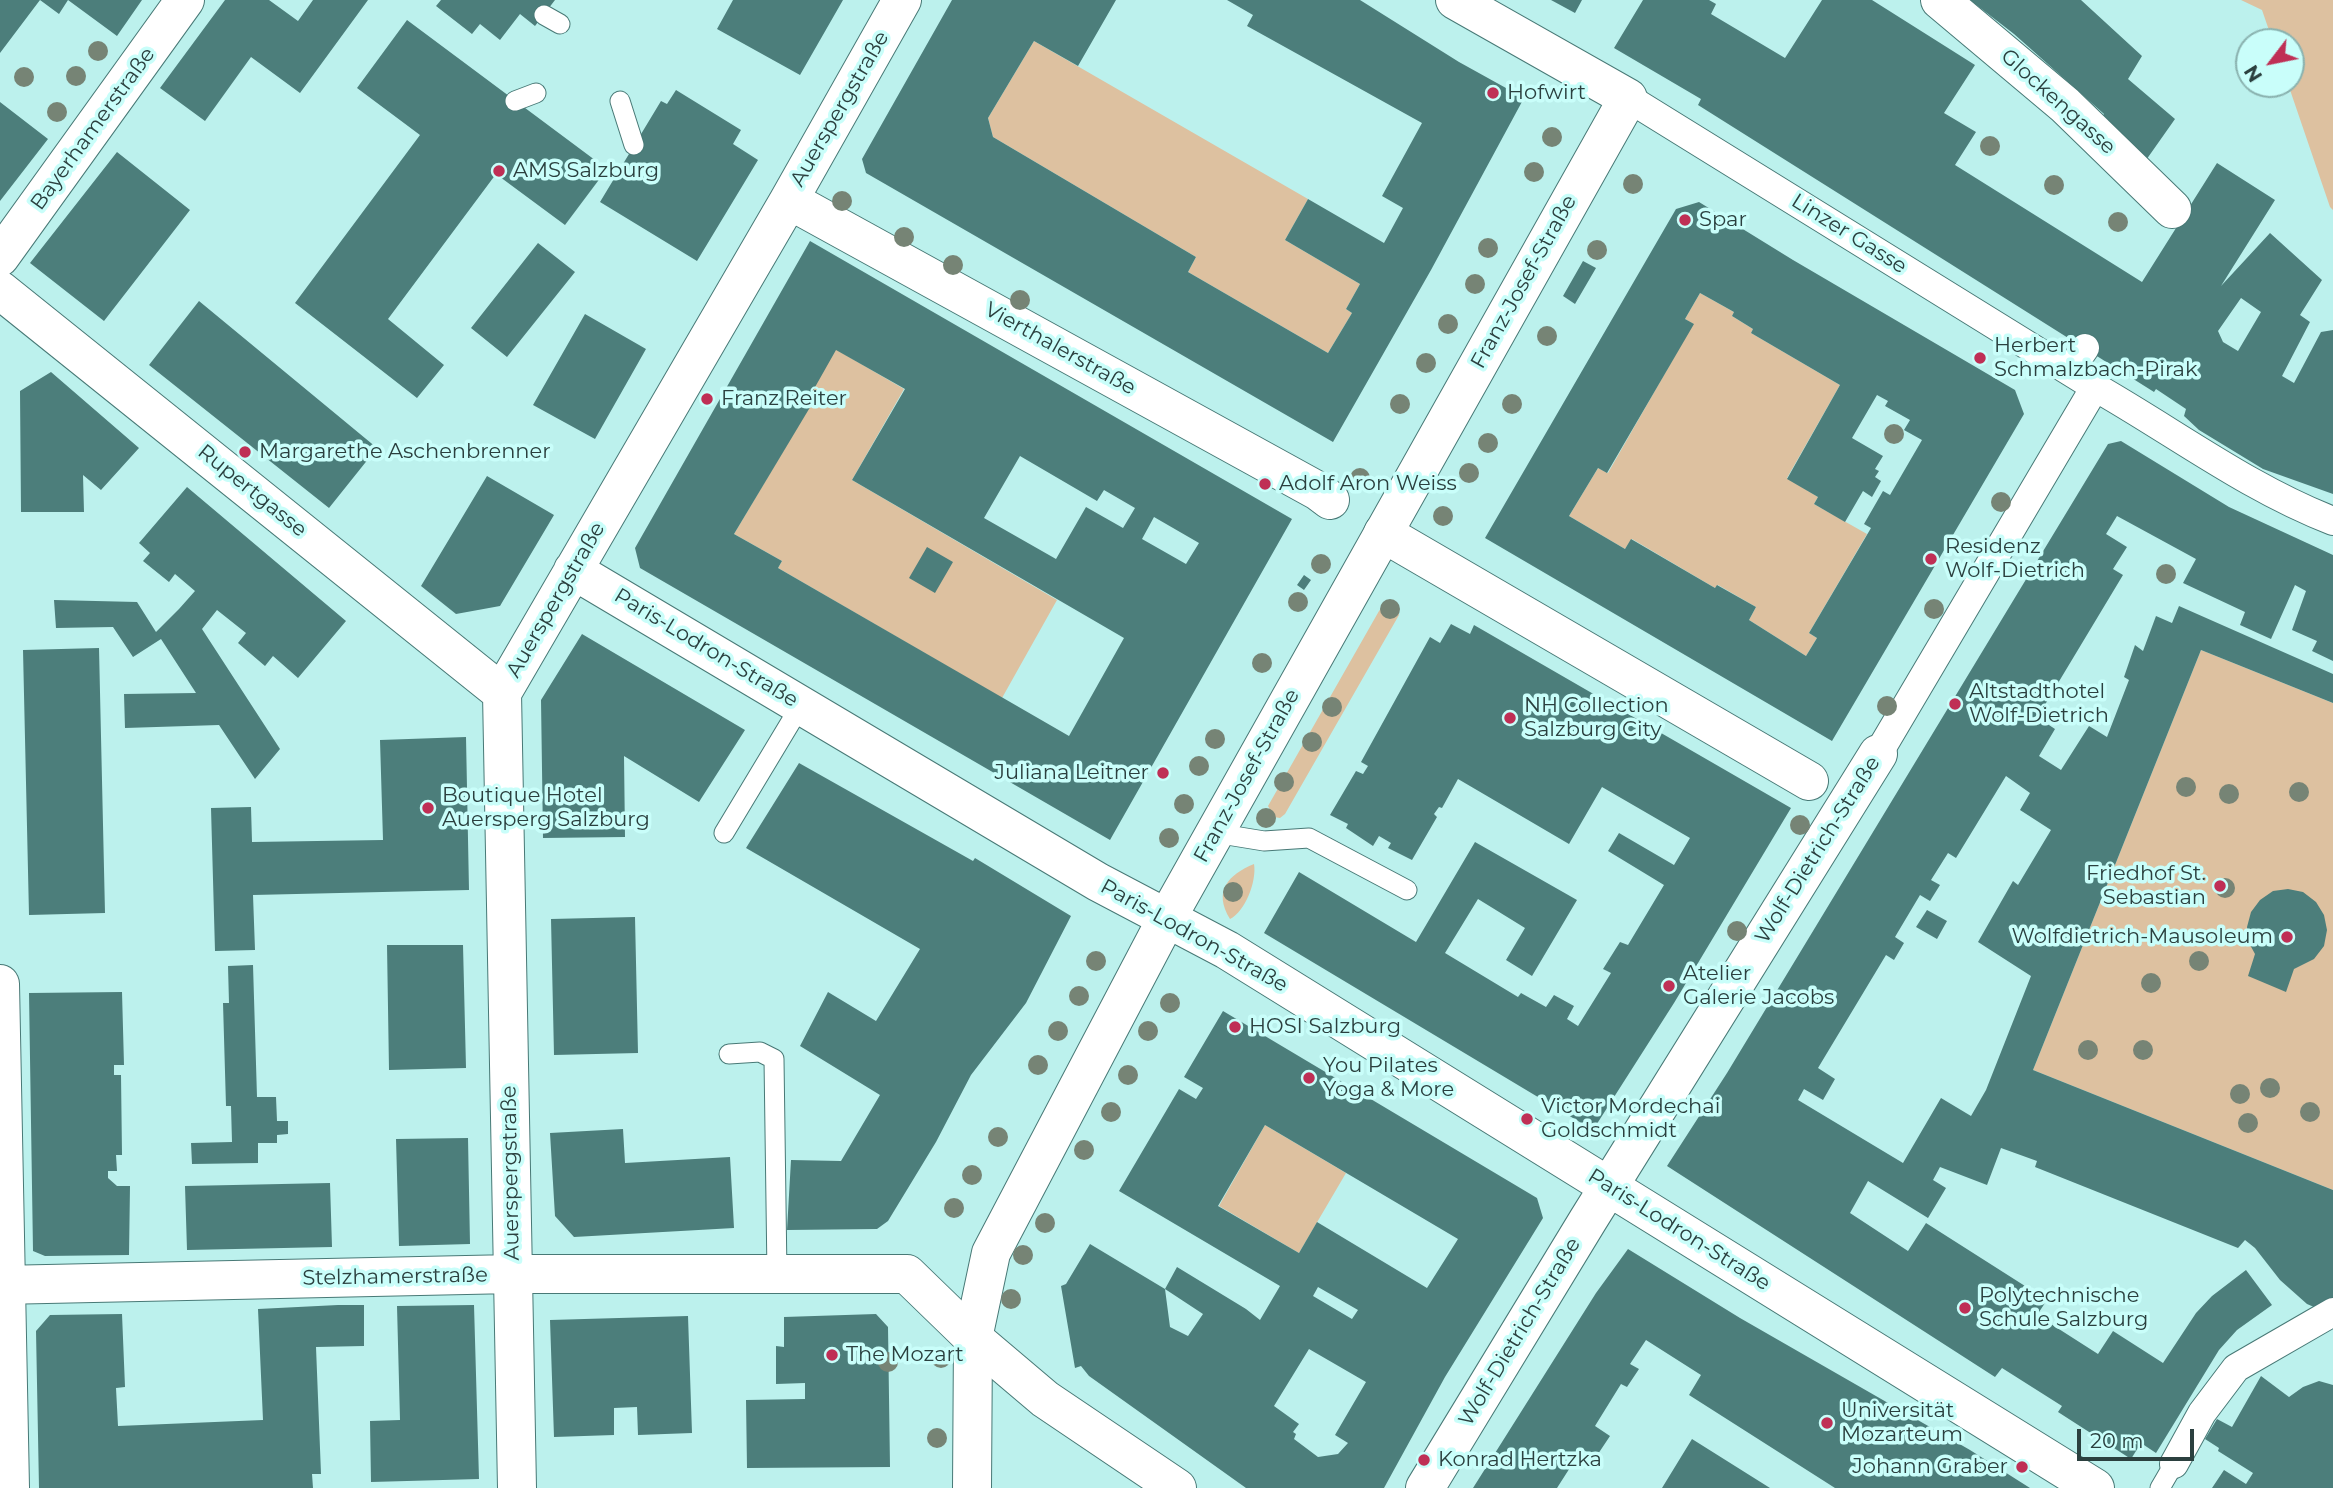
<!DOCTYPE html>
<meta charset="utf-8">
<style>
body{margin:0}
#map{position:relative;width:2333px;height:1488px;overflow:hidden;background:#bcf1ed;font-family:Montserrat,sans-serif}
canvas{display:block}
.north{position:absolute;left:2235px;top:28px;width:70px;height:70px;box-sizing:border-box;background:#c9fefa;border:2px solid #8ab2af;border-radius:50%;rotate:238deg;font-size:19px;font-weight:700;line-height:28px;text-align:center;color:#2b403f}
.north::after{content:'';display:block;margin:auto;width:24px;height:32px;background:#bf2f55;clip-path:polygon(50% 0,100% 100%,50% 72%,0 100%)}
.scale{position:absolute;left:2077px;top:1429px;width:117px;height:32px;box-sizing:border-box;border:4px solid #2b403f;border-top:0;padding-left:9px;font-size:21px;line-height:24px;white-space:nowrap;color:#2b403f;-webkit-text-stroke:5px #c9fefa;paint-order:stroke}
</style>
<div id="map">
<canvas width="2333" height="1488"></canvas>
<div class="north">N</div>
<div class="scale">20 m</div>
</div>
<script>
const g = document.querySelector('canvas').getContext('2d');
g.lineJoin = 'round';
function fill(path, color) {
  g.fillStyle = color;
  g.fill(path, 'evenodd');
}
function trace(path, color, width, dash) {
  g.strokeStyle = color;
  g.lineWidth = width;
  g.lineCap = dash ? 'butt' : 'round';
  g.setLineDash(dash || []);
  g.stroke(path);
}
function label(font, color, halo, rows, align = 'center') {
  g.font = font + ' Montserrat,sans-serif';
  g.lineWidth = 7;
  g.setLineDash([]);
  g.textBaseline = 'middle';
  g.strokeStyle = halo;
  g.fillStyle = color;
  for (const [text, x, y, turn = 0] of rows) {
    g.save();
    g.translate(x, y);
    g.rotate((+turn || 0) * Math.PI / 180);
    g.textAlign = isNaN(turn) ? turn : align;
    if (halo) g.strokeText(text, 0, 0);
    g.fillText(text, 0, 0);
    g.restore();
  }
}
fill(new Path2D(`
 M2241,0H2333V210L2330,207L2288,84H2291V42H2273L2262,10Z
 M1034,41L1308,199L1285,240L1360,284L1346,309L1352,313L1328,353L1188,272L1196,257L993,137L988,118Z
 M1700,293L1734,312L1732,316L1753,329L1751,333L1840,385L1787,478L1818,497L1814,504L1867,534L1809,633L1817,638L1806,656L1749,620L1756,607L1718,585L1715,588L1632,539L1625,549L1569,516L1598,468L1608,473L1693,324L1685,319Z
 M832,347L904,389L852,480L1057,600L1002,698L778,568L782,561L734,534L814,399L810,396Z
 M1386,603C1395,603 1397,606 1399,615L1285,814L1280,818L1274,817L1268,806L1379,611Z
 M2201,650L2333,703V1190L2033,1070Z
 M1254,864C1257,881 1245,912 1230,919C1213,891 1228,875 1254,864Z
 M1265,1125L1346,1173L1299,1253L1219,1206Z`), '#ddc1a0');
fill(new Path2D(`
 M0,0H142L117,36L68,0L59,14L40,0L0,53Z
 M225,0H269L298,21L313,0H368L300,93L251,57L205,121L160,88Z
 M441,0H555L535,26L520,14L500,40L480,24L472,34L436,6Z
 M733,0H843L800,75L717,29Z
 M952,0H1116L1078,66L1034,41L988,118L993,137L1196,257L1188,272L1328,353L1352,313L1346,309L1360,284L1285,240L1308,199L1384,243L1403,208L1382,196L1422,123L1247,26L1253,15L1227,0H1360L1459,62L1524,98L1431,270L1333,442L866,173L862,159Z
 M1551,0H1582L1575,13Z
 M1643,0H1709L1716,4L1711,14L1785,58L1822,0H1872L1975,65L1944,113L1976,132L1955,165L2142,282L2217,163L2275,200L2221,286L2270,233L2322,280L2300,315L2310,322L2282,376L2294,383L2321,332L2333,330V494L2263,469L2199,430L2184,416L2186,409L2156,389L2154,392L1698,105L1701,99L1614,48ZM2241,298L2261,312L2238,351L2223,342L2218,331Z
 M1970,0H2081L2142,56L2128,79L2175,119L2144,163L2100,121L2104,114L2014,34Z
 M407,20L607,169L565,225L496,174L388,319L444,365L417,398L295,303L420,135L357,88Z
 M676,90L741,130L733,144L758,160L697,261L600,202L661,101L667,104Z
 M0,102L48,139L0,201Z
 M117,152L190,210L104,321L30,263Z
 M1699,202L1793,260L2015,390L2024,414L1832,741L1485,538L1676,209ZM1700,293L1734,312L1732,316L1753,329L1751,333L1840,385L1787,479L1818,497L1814,504L1845,522L1863,491L1872,497L1881,481L1875,477L1879,471L1875,469L1883,456L1852,438L1877,395L1888,401L1885,406L1910,420L1904,430L1922,440L1890,495L1883,491L1864,524L1871,528L1809,633L1817,638L1806,656L1749,620L1756,607L1717,585L1715,588L1631,539L1625,549L1569,516L1598,468L1607,473L1694,324L1685,319Z
 M810,241L1292,519L1110,840L640,568L635,548ZM836,350L905,389L852,480L1124,638L1069,736L778,568L782,561L734,534L815,399L810,396ZM1020,456L1097,501L1104,490L1135,508L1123,528L1086,507L1056,559L984,518ZM1154,517L1199,543L1186,564L1142,539Z
 M538,243L575,272L507,357L471,328Z
 M1583,261L1596,268L1575,304L1563,296Z
 M199,301L377,448L329,508L149,365Z
 M585,314L646,349L595,439L533,405Z
 M51,372L139,448L101,490L83,475L84,512H21L20,391Z
 M2121,441L2229,507L2333,555V661L2312,651L2317,641L2292,630L2306,591L2295,585L2271,639L2240,625L2245,612L2183,583L2196,559L2117,516L2106,534L2127,547L2113,569L2123,575L2043,708L2046,710L2040,719L2055,729L2039,756L2061,770L2089,726L2107,737L2129,680L2124,677L2135,645L2143,651L2156,616L2172,623L2179,606L2333,674V703L2201,650L2033,1070L2333,1190V1300L2328,1313L2307,1304L2280,1280L2255,1248L2245,1240L2238,1248L2035,1167L2037,1161L2001,1148L1987,1185L1940,1167L1933,1180L1946,1188L1928,1218L1868,1181L1850,1213L1908,1251L1926,1223L2047,1300L2037,1315L2098,1354L2113,1331L2163,1363L2196,1313L2212,1296L2246,1270L2272,1305L2237,1330L2219,1350L2156,1453L2141,1443L2131,1459L2058,1412L2062,1406L2002,1368L1995,1377L1667,1166L1727,1073L2108,444ZM2006,776L2030,793L2020,810L2051,830L2018,885L2013,881L1978,942L2031,976L1986,1090L1971,1116L1941,1098L1903,1163L1798,1100L1804,1089L1823,1100L1835,1079L1818,1068L1886,955L1894,960L1904,943L1895,937L1920,895L1930,901L1940,885L1931,880L1948,853L1956,858Z
 M487,476L554,515L500,606L456,614L421,586Z
 M187,487L346,621L298,678L273,656L265,666L238,643L246,633L217,610L202,629L280,749L255,779L219,725L125,728L124,694L196,693L161,639L133,657L113,627L56,628L54,600L137,602L156,632L179,609L195,591L175,574L169,582L143,561L150,553L139,543Z
 M927,547L953,562L935,593L909,578Z
 M1304,575L1311,580L1304,590L1297,585Z
 M1451,624L1470,634L1474,625L1791,808L1674,1003L1593,1130L1264,933L1299,872L1416,942L1475,842L1577,900L1532,976L1506,960L1525,928L1478,899L1445,953L1518,997L1521,993L1546,1007L1554,995L1574,1006L1567,1019L1578,1026L1611,973L1603,969L1620,942L1628,945L1664,885L1608,851L1619,833L1674,865L1690,838L1602,787L1569,844L1458,779L1442,808L1439,807L1434,814L1437,817L1412,860L1388,848L1391,843L1379,836L1373,846L1346,828L1348,824L1330,815L1356,771L1363,774L1368,766L1361,762L1430,637L1440,643Z
 M582,634L745,730L699,802L624,756L625,837L543,838L541,700Z
 M99,648L105,913L29,915L23,650Z
 M466,737L469,890L253,895L255,950L215,951L211,808L251,807L252,842L383,840L380,740Z
 M799,763L973,861L975,858L1071,916L1026,1003L971,1075L936,1142L888,1221L877,1229L787,1230L791,1160L841,1161L880,1095L800,1046L828,992L876,1021L920,949L746,848Z
 M2288,889L2303,892L2316,902L2324,915L2327,930L2324,946L2314,959L2294,969L2286,992L2248,976L2255,954L2249,943L2247,927L2251,912L2260,900L2273,891Z
 M1927,910L1947,921L1937,939L1916,927Z
 M635,917L638,1053L554,1055L551,919Z
 M387,945H463L466,1068L389,1070Z
 M253,965L257,1097H276L277,1121H288V1134L277,1135V1143H258V1163L192,1164L191,1143L232,1142L231,1106H226L223,1003H229L228,966Z
 M122,992L124,1065H114V1075H121L122,1155H116L117,1171H108V1178L117,1186H130L129,1255L45,1256L33,1251L29,993Z
 M1223,1011L1537,1198L1543,1218L1445,1377L1384,1488H1246L1089,1376L1081,1366L1075,1368L1061,1286L1066,1284L1090,1244L1165,1289L1177,1267L1246,1309L1260,1320L1280,1286L1119,1191L1179,1089L1196,1099L1203,1088L1184,1077ZM1265,1125L1458,1239L1427,1288L1317,1222L1299,1253L1218,1206ZM1318,1287L1358,1310L1352,1319L1313,1296ZM1165,1289L1203,1314L1188,1336L1170,1327ZM1309,1349L1366,1382L1335,1435L1348,1443L1338,1454L1318,1457L1294,1439L1296,1434L1293,1432L1299,1424L1274,1406Z
 M623,1129L625,1163L730,1157L734,1228L574,1237L555,1216L550,1133Z
 M468,1138L470,1244L399,1246L396,1139Z
 M330,1183L332,1247L187,1250L185,1186Z
 M1628,1249L1740,1318L1970,1450L2030,1488H1835L1689,1395L1701,1375L1646,1340L1630,1364L1639,1369L1627,1387L1621,1384L1595,1426L1610,1436L1596,1457L1582,1449L1557,1488H1473L1596,1293Z
 M338,1305H364V1346L316,1347L321,1474H312L313,1488H39L36,1331L50,1315L122,1314L125,1387L116,1388L118,1426L263,1420L258,1309Z
 M474,1305L479,1479L371,1482L370,1421L400,1420L397,1306Z
 M876,1314L888,1327L890,1467L747,1468L746,1400L805,1399V1383L776,1384V1346L784,1347V1317Z
 M688,1316L692,1433L638,1435L637,1407L614,1408V1435L554,1437L550,1320Z
 M2261,1376L2289,1397L2303,1387L2319,1381L2333,1385V1488H2212L2224,1470L2246,1484L2253,1473L2218,1451L2219,1448L2205,1439L2217,1419L2232,1427Z
 M1692,1439L1770,1488H1662Z`), '#4c7e7b');
const service = new Path2D(`
 M544,15L560,24
 M515,101L536,93
 M620,101L634,145
 M724,833L801,705
 M1215,833L1264,841L1309,838L1407,890
 M729,1054L760,1052L774,1059L777,1275
 M2160,1488L2174,1464`);
const pedestrian = new Path2D(`
 M1628,98L2095,387C2174,432 2248,488 2333,521
 M2069,371L2085,348
 M1878,754L2095,387
 M2174,1464L2202,1413L2236,1368L2333,1312`);
const minor = new Path2D(`
 M1940,0L2065,105L2172,209
 M789,200L1318,491L1330,500
 M0,257L185,0
 M0,290L502,693
 M1383,533L1809,781
 M573,570L1098,882L1227,950L2095,1488
 M0,984L10,1488
 M0,1285L513,1274H907L973,1338L1045,1399L1177,1488
 M517,1488L502,693L789,200L902,0
 M1425,1488L1588,1220L1878,754`);
const tertiary = new Path2D(`
 M972,1488L973,1338L991,1253L1167,918L1628,98L1455,0`);
trace(service, '#487976', 21);
trace(pedestrian, '#487976', 30);
trace(minor, '#487976', 40);
trace(tertiary, '#487976', 40);
trace(service, '#fff', 19);
trace(pedestrian, '#fff', 28);
trace(minor, '#fff', 38);
trace(tertiary, '#fff', 38);
g.fillStyle = '#768475';
for (const [x, y] of [
 [98,51],
 [76,76],
 [24,77],
 [57,112],
 [1552,137],
 [1990,146],
 [1534,172],
 [1633,184],
 [2054,185],
 [842,201],
 [2118,222],
 [904,237],
 [1488,248],
 [1597,250],
 [953,265],
 [1475,284],
 [1020,300],
 [1448,324],
 [1547,336],
 [1426,363],
 [1400,404],
 [1512,404],
 [1894,434],
 [1488,443],
 [1469,473],
 [1360,478],
 [2001,502],
 [1443,516],
 [1321,564],
 [2166,574],
 [1298,602],
 [1390,609],
 [1934,609],
 [1262,663],
 [1887,706],
 [1332,707],
 [1215,739],
 [1312,742],
 [1199,766],
 [1284,782],
 [2186,787],
 [2299,792],
 [2229,794],
 [1184,804],
 [1266,818],
 [1800,825],
 [1169,838],
 [2225,888],
 [1233,892],
 [1737,931],
 [1096,961],
 [2199,961],
 [2151,983],
 [1079,996],
 [1170,1003],
 [1058,1031],
 [1148,1031],
 [2088,1050],
 [2143,1050],
 [1038,1065],
 [1128,1075],
 [2270,1088],
 [2240,1094],
 [1111,1112],
 [2310,1112],
 [2248,1123],
 [998,1137],
 [1084,1150],
 [972,1175],
 [954,1208],
 [1045,1223],
 [1023,1255],
 [1011,1299],
 [941,1358],
 [888,1362],
 [937,1438]
]) {
  g.beginPath();
  g.arc(x, y, 10, 0, 2 * Math.PI);
  g.fill();
}
for (const [x, y, r, color] of [
 [1493,93,7,"#bf2f55"],
 [499,171,7,"#bf2f55"],
 [1685,220,7,"#bf2f55"],
 [1980,358,7,"#bf2f55"],
 [707,399,7,"#bf2f55"],
 [245,452,7,"#bf2f55"],
 [1265,484,7,"#bf2f55"],
 [1931,559,7,"#bf2f55"],
 [1955,704,7,"#bf2f55"],
 [1510,718,7,"#bf2f55"],
 [1163,773,7,"#bf2f55"],
 [428,808,7,"#bf2f55"],
 [2220,886,7,"#bf2f55"],
 [2287,937,7,"#bf2f55"],
 [1669,986,7,"#bf2f55"],
 [1235,1027,7,"#bf2f55"],
 [1309,1078,7,"#bf2f55"],
 [1527,1119,7,"#bf2f55"],
 [1965,1308,7,"#bf2f55"],
 [832,1355,7,"#bf2f55"],
 [1827,1423,7,"#bf2f55"],
 [1424,1460,7,"#bf2f55"],
 [2022,1467,7,"#bf2f55"]
]) {
  const dot = new Path2D();
  dot.arc(x, y, r, 0, 2 * Math.PI);
  g.fillStyle = color;
  g.fill(dot);
  trace(dot, '#c9fefa', 2.5);
}
label('21px', '#2b403f', '#c9fefa', [
 ["Hofwirt",1507,93],
 ["AMS Salzburg",513,171],
 ["Spar",1699,220],
 ["Herbert",1994,346],
 ["Schmalzbach-Pirak",1994,370],
 ["Franz Reiter",721,399],
 ["Margarethe Aschenbrenner",259,452],
 ["Adolf Aron Weiss",1279,484],
 ["Residenz",1945,547],
 ["Wolf-Dietrich",1945,571],
 ["Altstadthotel",1969,692],
 ["Wolf-Dietrich",1969,716],
 ["NH Collection",1524,706],
 ["Salzburg City",1524,730],
 ["Juliana Leitner",1149,773,"right"],
 ["Boutique Hotel",442,796],
 ["Auersperg Salzburg",442,820],
 ["Friedhof St.",2206,874,"right"],
 ["Sebastian",2206,898,"right"],
 ["Wolfdietrich-Mausoleum",2273,937,"right"],
 ["Atelier",1683,974],
 ["Galerie Jacobs",1683,998],
 ["HOSI Salzburg",1249,1027],
 ["You Pilates",1323,1066],
 ["Yoga & More",1323,1090],
 ["Victor Mordechai",1541,1107],
 ["Goldschmidt",1541,1131],
 ["Polytechnische",1979,1296],
 ["Schule Salzburg",1979,1320],
 ["The Mozart",846,1355],
 ["Universität",1841,1411],
 ["Mozarteum",1841,1435],
 ["Konrad Hertzka",1438,1460],
 ["Johann Graber",2008,1467,"right"]
], 'left');
label('21px', '#2b403f', '#c9fefa', [
 ["Glockengasse",2058,102,42],
 ["Auerspergstraße",840,109,-60],
 ["Bayerhamerstraße",93,129,-54],
 ["Linzer Gasse",1849,234,32],
 ["Franz-Josef-Straße",1524,282,-61],
 ["Vierthalerstraße",1060,349,29],
 ["Rupertgasse",252,491,39],
 ["Auerspergstraße",556,600,-60],
 ["Paris-Lodron-Straße",706,648,31],
 ["Franz-Josef-Straße",1247,776,-61],
 ["Wolf-Dietrich-Straße",1818,850,-58],
 ["Paris-Lodron-Straße",1194,936,29],
 ["Auerspergstraße",511,1173,-91],
 ["Paris-Lodron-Straße",1679,1230,32],
 ["Stelzhamerstraße",395,1277,-1],
 ["Wolf-Dietrich-Straße",1520,1332,-59]
]);
</script>
